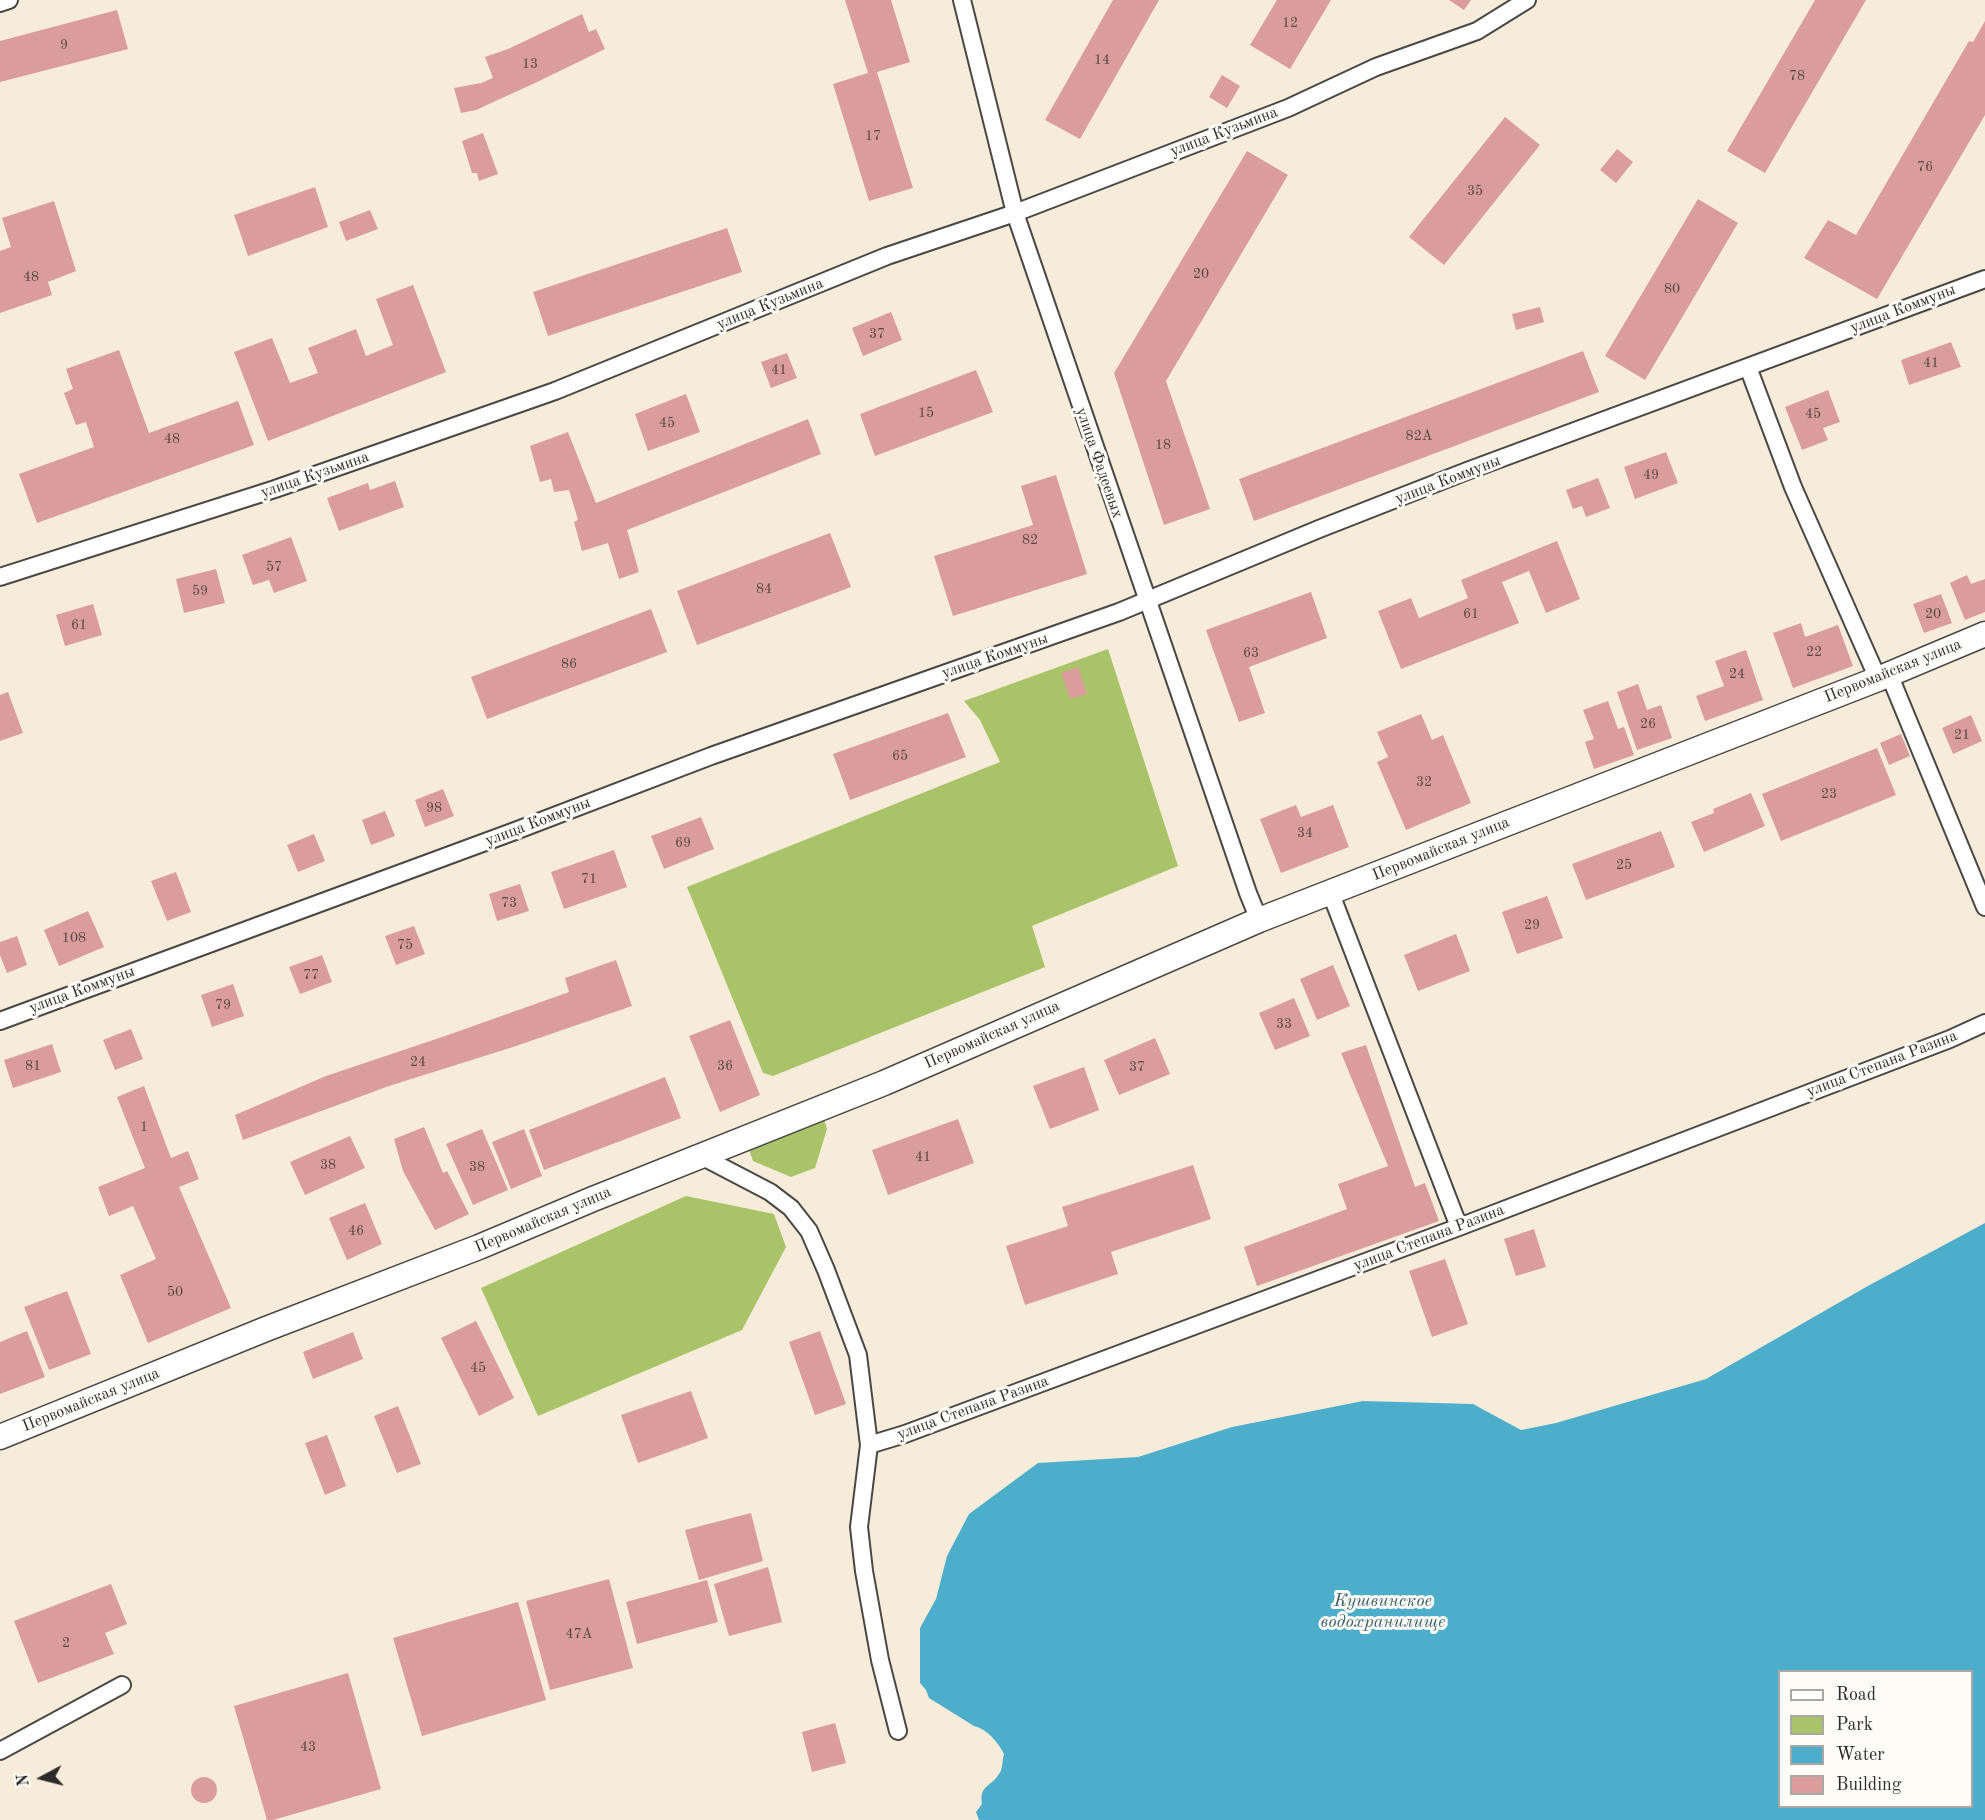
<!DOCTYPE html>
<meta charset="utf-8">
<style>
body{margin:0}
#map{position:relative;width:1985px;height:1820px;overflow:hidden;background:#f7ecda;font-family:"Old Standard TT",serif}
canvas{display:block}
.legend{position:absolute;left:1778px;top:1670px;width:195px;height:138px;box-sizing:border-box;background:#fdfcf7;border:2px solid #a9a8a5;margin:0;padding:8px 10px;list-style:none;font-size:18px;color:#2b2b2b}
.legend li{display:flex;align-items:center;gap:12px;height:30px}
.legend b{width:30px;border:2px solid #a9a8a5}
.north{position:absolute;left:12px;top:1748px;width:60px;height:60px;-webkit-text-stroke:4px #fdfcf7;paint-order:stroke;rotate:263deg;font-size:16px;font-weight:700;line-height:24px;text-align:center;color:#2b2b2b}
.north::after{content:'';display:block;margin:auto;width:21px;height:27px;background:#2b2b2b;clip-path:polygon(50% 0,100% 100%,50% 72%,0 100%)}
</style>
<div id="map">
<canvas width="1985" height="1820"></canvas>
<ul class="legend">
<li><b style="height:8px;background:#fff"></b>Road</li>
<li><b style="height:16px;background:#a9c369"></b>Park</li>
<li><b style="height:16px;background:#4caecb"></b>Water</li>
<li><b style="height:16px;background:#da9d9b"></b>Building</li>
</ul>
<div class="north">N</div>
</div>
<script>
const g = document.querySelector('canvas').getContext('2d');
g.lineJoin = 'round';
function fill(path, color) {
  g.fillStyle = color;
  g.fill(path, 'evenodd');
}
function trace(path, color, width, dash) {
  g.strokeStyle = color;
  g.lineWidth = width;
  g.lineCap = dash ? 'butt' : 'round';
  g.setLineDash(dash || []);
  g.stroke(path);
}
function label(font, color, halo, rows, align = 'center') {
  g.font = font + ' "Old Standard TT",serif';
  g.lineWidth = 6;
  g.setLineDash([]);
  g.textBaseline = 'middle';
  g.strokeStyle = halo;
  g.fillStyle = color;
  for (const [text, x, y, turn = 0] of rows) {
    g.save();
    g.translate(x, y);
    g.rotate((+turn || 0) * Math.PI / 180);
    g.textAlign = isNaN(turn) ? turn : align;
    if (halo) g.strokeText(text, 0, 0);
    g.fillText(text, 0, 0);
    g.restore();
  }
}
fill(new Path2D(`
 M1108,649L1178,866L1032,926L1045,967L773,1076L763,1073L687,887L1000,762L980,720L964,701Z
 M824,1119L827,1129L815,1168L791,1177L753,1161L749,1150Z
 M686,1196L774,1214L786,1247L742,1330L538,1416L481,1288Z`), '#a9c369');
fill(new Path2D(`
 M1985,1223V1820H979L976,1812L982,1804C979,1785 991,1787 999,1774C1003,1769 1002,1760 1004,1754C998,1742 987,1729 974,1726L929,1698L926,1690L920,1683V1628L936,1599L947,1556L969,1514L1038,1463L1138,1457L1232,1427L1363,1401L1473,1404L1521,1430L1556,1423L1706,1379L1866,1287ZM1780,1672H1972V1806H1780Z`), '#4caecb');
fill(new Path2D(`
 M845,0H891L910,62L877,72L913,188L869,201L833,84L868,73Z
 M1113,0H1159L1080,139L1045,120Z
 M1277,0H1331L1290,69L1250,45Z
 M1449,0H1471L1464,10Z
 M1815,0H1866L1765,173L1727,151Z
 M117,10L128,49L0,82V41Z
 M582,14L589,32L596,29L605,49L535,83L476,110L461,113L454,88L481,83L493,78L485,57L508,49Z
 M1985,21V115L1877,299L1804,258L1828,220L1856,235L1969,41L1973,42Z
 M1222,75L1240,86L1227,108L1209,97Z
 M1505,117L1540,145L1444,265L1409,237Z
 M483,133L498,174L479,181L477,173H472L462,141Z
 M1617,149L1633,162L1616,183L1600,170Z
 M1247,151L1288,175L1166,381L1210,509L1164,525L1114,373Z
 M315,187L328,227L248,256L234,215Z
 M1698,199L1738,223L1645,380L1605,356Z
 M54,201L76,271L48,282L52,295L0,313V251L11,247L2,218Z
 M370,210L378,229L346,241L339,222Z
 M727,228L742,272L548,336L533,292Z
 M413,285L446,372L268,441L234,352L272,338L290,383L318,373L308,348L356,329L366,356L393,345L376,299Z
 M1540,307L1544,322L1516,330L1512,314Z
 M891,312L902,340L863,356L852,328Z
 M1951,342L1961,367L1909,385L1901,360Z
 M119,350L149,433L238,401L254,445L37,523L19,474L94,447L86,422L76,425L64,393L73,389L66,369Z
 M1583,351L1599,392L1254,521L1239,479Z
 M787,353L797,378L771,388L761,362Z
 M976,370L993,412L875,456L860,414Z
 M1828,390L1840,422L1823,428L1828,440L1802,450L1785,407Z
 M686,394L700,432L648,451L635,414Z
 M808,419L821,454L627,530L639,572L619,579L608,543L582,551L574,522L578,520L569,490L554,492L551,479L540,482L530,446L568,432L596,503Z
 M1666,452L1678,483L1635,499L1624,467Z
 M1056,475L1087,574L953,616L934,556L1033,525L1021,486Z
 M1598,478L1610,508L1586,517L1582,506L1573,509L1566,490Z
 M395,481L404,507L339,531L327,498L368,483L370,490Z
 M830,533L851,587L697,645L677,591Z
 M291,537L307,581L274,593L269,580L253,585L242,555Z
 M1557,541L1580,599L1546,613L1529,571L1502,582L1519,623L1401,669L1378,611L1411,598L1419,618L1468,598L1461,580Z
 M216,569L225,603L184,613L176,579Z
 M1967,575L1971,584L1985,579V612L1965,620L1950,583Z
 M1311,592L1327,638L1249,667L1265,713L1239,722L1206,630Z
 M1941,594L1952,623L1924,633L1913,604Z
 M93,604L102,635L65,646L56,615Z
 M651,609L667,652L487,719L471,677Z
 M1801,623L1805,637L1838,625L1853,666L1793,688L1773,633Z
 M1746,650L1763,700L1705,721L1696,696L1724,686L1715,661Z
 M1078,667L1087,694L1070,699L1061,673Z
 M1638,684L1647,710L1661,705L1672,738L1637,750L1617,692Z
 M8,692L23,733L0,741V695Z
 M1608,701L1618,729L1624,727L1634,755L1594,769L1585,742L1594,739L1583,710Z
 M948,713L966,757L850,800L833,754Z
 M1421,714L1432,740L1443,735L1471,803L1406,830L1377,762L1388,757L1377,732Z
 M1971,715L1982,741L1953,754L1942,728Z
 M1901,734L1910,756L1889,765L1880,743Z
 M1877,748L1896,795L1781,841L1762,794Z
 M443,789L454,816L425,827L415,800Z
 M1751,793L1765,826L1704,852L1691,822L1714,813L1713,809Z
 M1296,805L1301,817L1333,805L1349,847L1281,873L1260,819Z
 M385,811L395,836L371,845L362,820Z
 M701,817L714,849L664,869L651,836Z
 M1661,831L1675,867L1586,900L1572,864Z
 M314,834L325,861L298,872L287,845Z
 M614,850L627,887L564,909L551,872Z
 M176,872L191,912L167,921L151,881Z
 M520,884L529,911L497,921L489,894Z
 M1547,896L1563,938L1517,954L1502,912Z
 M88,911L104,947L59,966L44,930Z
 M414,926L425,954L396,965L385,936Z
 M1456,934L1470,971L1418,991L1404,955Z
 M17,936L27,965L7,973L0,955V942Z
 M322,955L332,982L300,994L289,967Z
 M616,960L632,1006L513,1047L389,1086L243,1140L235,1115L326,1076L448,1035L569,992L565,978Z
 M1333,965L1350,1006L1317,1020L1300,979Z
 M233,984L244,1016L212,1027L201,995Z
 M1294,998L1310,1036L1275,1050L1259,1013Z
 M730,1020L760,1095L720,1112L689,1036Z
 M131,1029L143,1059L115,1070L103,1040Z
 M1155,1038L1170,1074L1119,1095L1104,1060Z
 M52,1044L61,1072L13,1088L4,1060Z
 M1366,1045L1415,1187L1425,1183L1439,1221L1257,1286L1244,1247L1347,1209L1338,1184L1388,1166L1341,1053Z
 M1084,1067L1099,1110L1050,1129L1033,1086Z
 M665,1077L681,1118L544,1170L529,1130Z
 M144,1086L171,1158L188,1151L199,1179L179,1187L231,1308L148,1343L120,1275L156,1259L133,1206L109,1216L98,1187L145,1168L117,1097Z
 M958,1119L974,1163L888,1195L872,1150Z
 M424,1127L443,1173L447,1171L469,1214L435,1230L403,1171L394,1139Z
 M482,1129L508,1190L473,1205L446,1144Z
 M524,1129L542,1176L511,1189L492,1142Z
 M350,1136L365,1168L305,1195L290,1162Z
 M1193,1165L1211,1219L1111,1252L1118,1274L1025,1305L1006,1246L1068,1226L1062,1207Z
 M365,1203L382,1244L347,1260L329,1218Z
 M1534,1229L1546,1267L1516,1276L1504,1239Z
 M1445,1259L1468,1324L1432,1337L1409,1271Z
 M67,1291L91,1354L49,1370L24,1307Z
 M476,1321L514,1398L479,1416L441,1338Z
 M27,1331L45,1377L0,1394V1342Z
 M820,1331L846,1404L815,1415L789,1342Z
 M353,1332L363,1359L313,1379L303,1352Z
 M691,1391L708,1438L638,1463L621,1415Z
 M398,1406L421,1464L397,1473L374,1416Z
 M327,1435L346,1486L325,1495L305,1443Z
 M751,1513L763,1561L699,1580L685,1530Z
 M768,1567L782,1622L729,1636L714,1584Z
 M609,1579L633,1668L550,1690L526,1601Z
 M707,1580L718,1622L637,1644L626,1602Z
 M111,1584L127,1624L105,1633L114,1654L38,1683L14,1621Z
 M518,1602L546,1700L422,1736L393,1638Z
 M348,1673L381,1789L273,1820H267L234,1706Z
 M835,1723L846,1763L812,1772L802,1732Z
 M191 1790a13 13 0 1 1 26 0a13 13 0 1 1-26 0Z`), '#da9d9b');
const street = new Path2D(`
 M962,0L1015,213L1248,893L1259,920
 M0,3L9,0
 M1748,367L1793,487L1878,679
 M0,577L275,489L555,391L887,256L1015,213L1288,108L1376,67L1477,31L1527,0
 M1889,674L1985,907
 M1331,894L1459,1227
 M0,1021L515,831L711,756L1119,612L1319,529L1467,471L1985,279
 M701,1156L770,1192L791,1208L809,1231L826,1270L858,1355L869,1445L859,1527L864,1571L880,1660L898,1731
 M869,1445L905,1434L1459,1227L1950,1039L1985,1023
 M0,1751L122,1685`);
const secondary = new Path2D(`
 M0,1437L266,1329L479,1247L593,1199L884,1083L1259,920L1878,679L1985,634`);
trace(street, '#4a4845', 20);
trace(secondary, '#4a4845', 27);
trace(street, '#fff', 16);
trace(secondary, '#fff', 24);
label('14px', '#574847', null, [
 ["12",1290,23],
 ["9",64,45],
 ["14",1102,60],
 ["13",530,64],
 ["78",1797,76],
 ["17",873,136],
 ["76",1925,167],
 ["35",1475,191],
 ["20",1201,274],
 ["48",31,277],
 ["80",1672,289],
 ["37",877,334],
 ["41",1931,363],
 ["41",779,370],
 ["15",926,413],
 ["45",1813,414],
 ["45",667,423],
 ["82А",1419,436],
 ["48",172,439],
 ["18",1163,445],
 ["49",1651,475],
 ["82",1030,540],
 ["57",274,567],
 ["84",764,589],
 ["59",200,591],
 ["61",1471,614],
 ["20",1933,614],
 ["61",79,625],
 ["22",1814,652],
 ["63",1251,653],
 ["86",569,664],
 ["24",1737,674],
 ["26",1648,724],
 ["21",1962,735],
 ["65",900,756],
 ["32",1424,782],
 ["23",1829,794],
 ["98",434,808],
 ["34",1305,833],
 ["69",683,843],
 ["25",1624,865],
 ["71",589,879],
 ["73",509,903],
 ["29",1532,925],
 ["108",74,938],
 ["75",405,945],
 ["77",311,975],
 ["79",223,1005],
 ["33",1284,1024],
 ["24",418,1062],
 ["81",33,1066],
 ["36",725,1066],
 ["37",1137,1067],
 ["1",144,1127],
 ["41",923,1157],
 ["38",328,1165],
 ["38",477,1167],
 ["46",356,1231],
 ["50",175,1292],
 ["45",478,1368],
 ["47А",579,1634],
 ["2",66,1643],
 ["43",308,1747]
]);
label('16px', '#2b2b2b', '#fdfcf7', [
 ["улица Кузьмина",1224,132,-21],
 ["улица Кузьмина",770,304,-22],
 ["улица Коммуны",1903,309,-21],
 ["улица Фадеевых",1099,463,71],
 ["улица Кузьмина",315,475,-19],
 ["улица Коммуны",1448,480,-21],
 ["улица Коммуны",995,656,-19],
 ["Первомайская улица",1893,671,-22],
 ["улица Коммуны",538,822,-21],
 ["Первомайская улица",1441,849,-22],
 ["улица Коммуны",82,990,-20],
 ["Первомайская улица",992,1035,-24],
 ["улица Степана Разина",1882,1064,-21],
 ["Первомайская улица",543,1220,-23],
 ["улица Степана Разина",1429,1238,-21],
 ["Первомайская улица",91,1400,-22],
 ["улица Степана Разина",973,1408,-20]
]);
label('italic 18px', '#385f6b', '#fdfcf7', [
 ["Кушвинское",1383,1601],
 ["водохранилище",1383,1622]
]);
</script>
